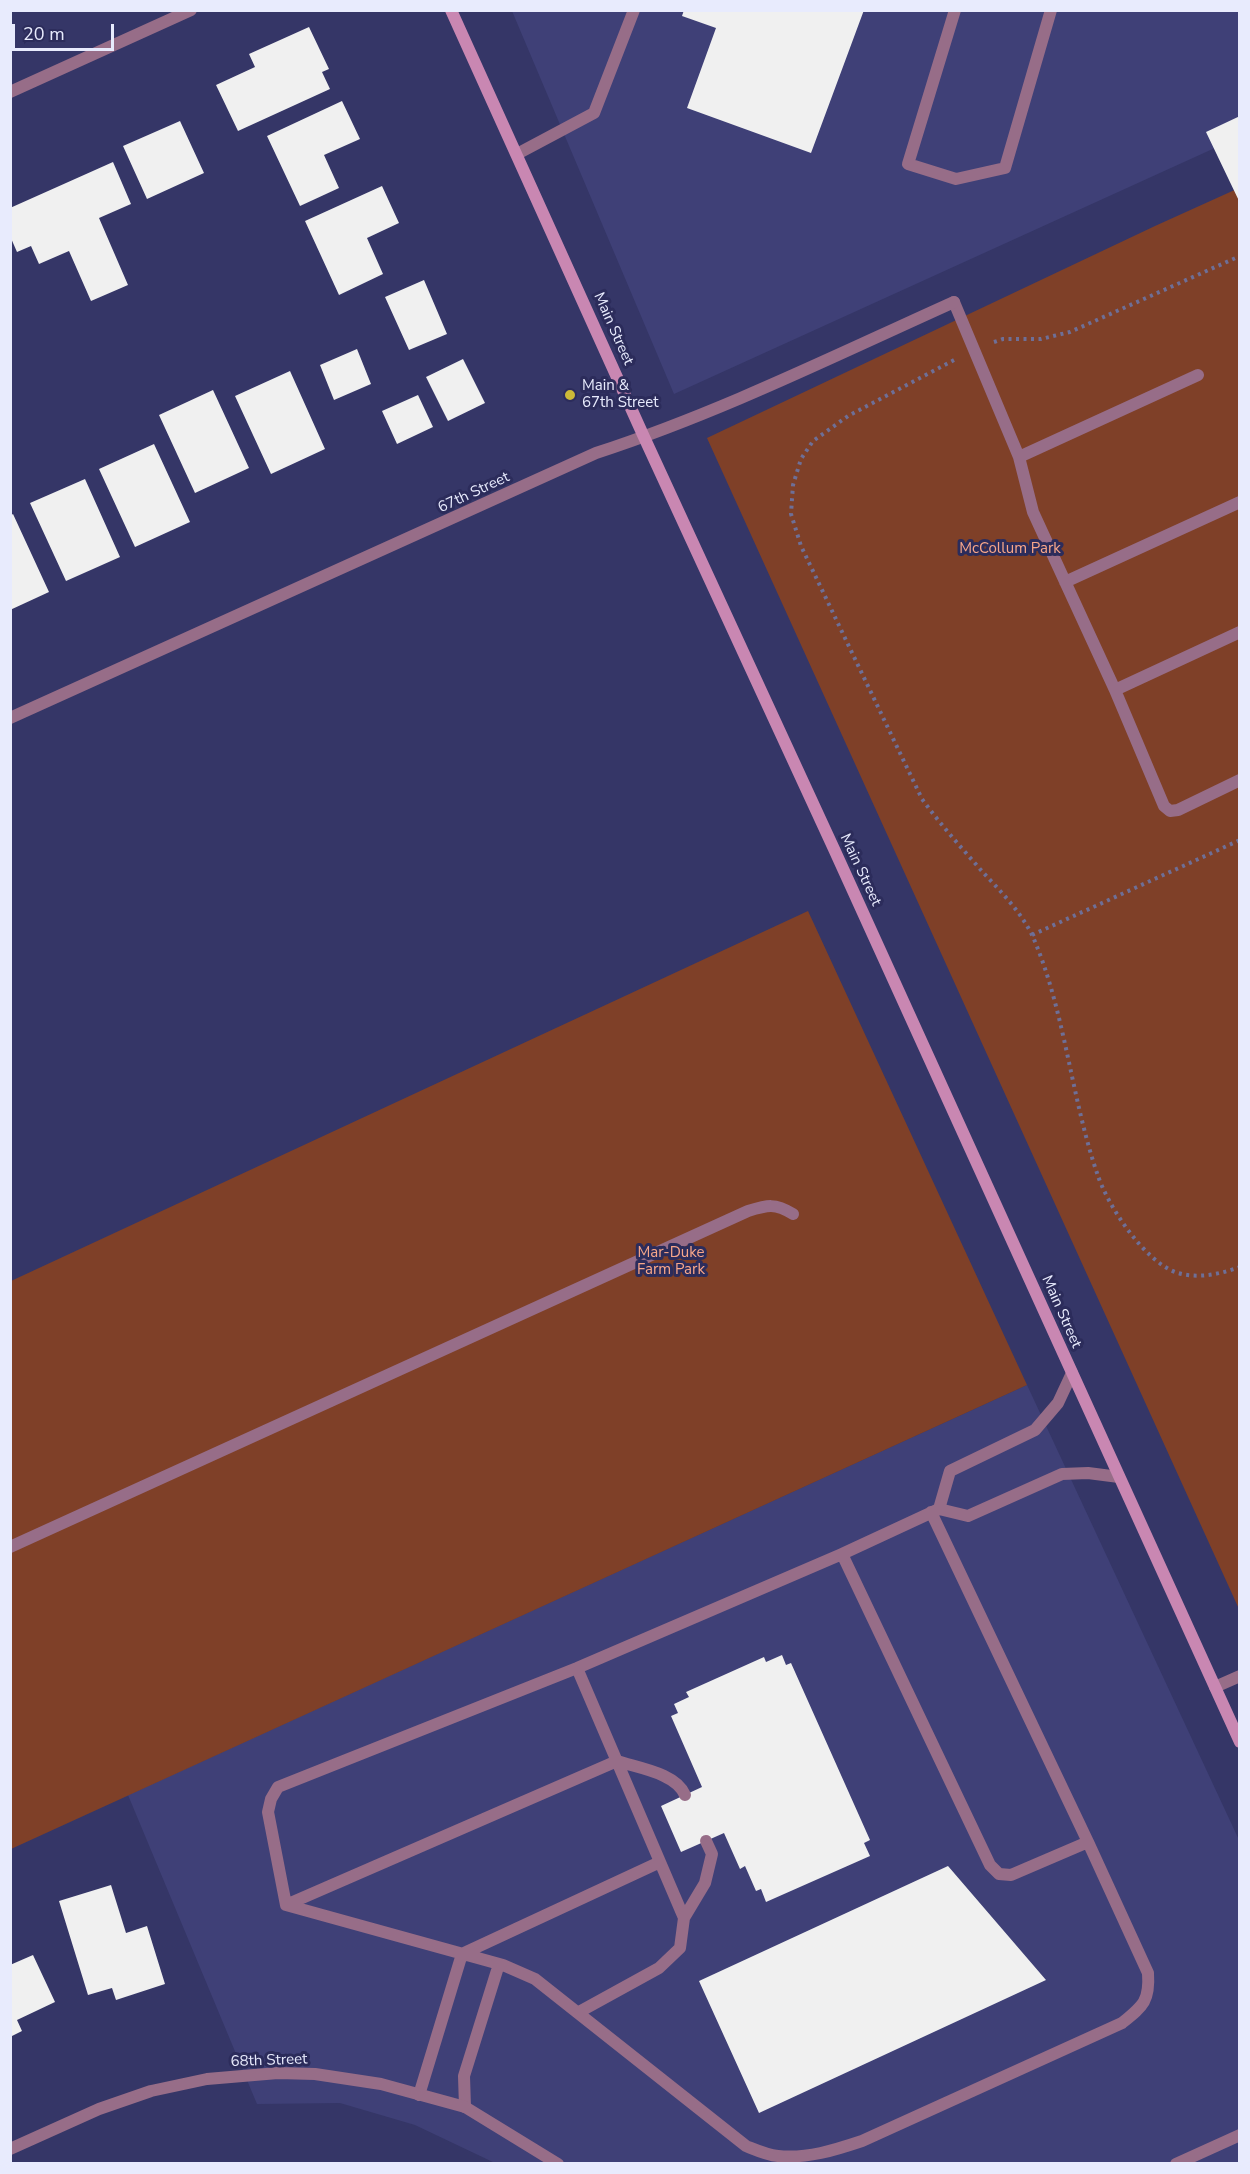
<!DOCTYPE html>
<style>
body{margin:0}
#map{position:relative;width:1250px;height:2174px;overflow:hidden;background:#353667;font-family:"Nunito Sans",sans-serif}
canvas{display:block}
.frame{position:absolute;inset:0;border:12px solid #e8ebfd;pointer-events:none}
.scale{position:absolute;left:12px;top:24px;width:102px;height:27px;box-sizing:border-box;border:3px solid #e8ebfd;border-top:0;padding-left:8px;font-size:18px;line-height:21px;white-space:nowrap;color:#e8ebfd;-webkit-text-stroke:4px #2c2c5b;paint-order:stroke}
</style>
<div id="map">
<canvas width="1250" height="2174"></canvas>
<div class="frame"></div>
<div class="scale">20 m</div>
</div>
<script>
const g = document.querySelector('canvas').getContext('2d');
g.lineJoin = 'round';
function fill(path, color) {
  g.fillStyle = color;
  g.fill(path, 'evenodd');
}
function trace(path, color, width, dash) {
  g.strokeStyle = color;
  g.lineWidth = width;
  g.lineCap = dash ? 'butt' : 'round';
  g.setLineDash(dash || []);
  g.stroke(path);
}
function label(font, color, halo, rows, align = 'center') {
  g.font = font + ' "Nunito Sans",sans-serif';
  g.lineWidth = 6;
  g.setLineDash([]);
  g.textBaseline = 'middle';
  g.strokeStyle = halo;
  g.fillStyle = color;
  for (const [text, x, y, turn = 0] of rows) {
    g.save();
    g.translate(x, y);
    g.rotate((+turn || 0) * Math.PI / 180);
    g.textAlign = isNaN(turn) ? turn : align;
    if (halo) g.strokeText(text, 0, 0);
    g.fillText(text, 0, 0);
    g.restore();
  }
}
fill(new Path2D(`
 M512,11H1239V137L674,394Z
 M1027,1385L1239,1840V2163H495L415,2125L340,2103L257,2104L128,1795Z`), '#3f4077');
fill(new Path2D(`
 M1239,188V1609L707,438L1155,226Z
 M808,911L1027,1385L11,1849V1281Z`), '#7f4028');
fill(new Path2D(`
 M684,10H864L811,153L687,108L716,28L682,16Z
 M309,27L329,69L322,72L330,89L238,131L216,85L255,67L249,54Z
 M342,101L360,139L324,155L339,188L300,206L267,136Z
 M1240,116V203L1206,132Z
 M180,121L204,173L147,199L123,146Z
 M113,162L131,204L99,218L128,285L91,301L69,251L39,264L31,246L17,252L10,236V208Z
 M382,186L399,223L367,238L383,274L339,295L305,221Z
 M424,280L447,334L409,350L385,297Z
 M357,349L371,384L334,400L320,365Z
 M463,359L485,403L448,421L426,377Z
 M290,371L325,449L271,474L235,396Z
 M213,390L249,468L195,493L159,415Z
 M418,395L433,427L397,444L382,411Z
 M154,444L190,522L135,547L99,469Z
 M85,479L120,557L66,581L30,503Z
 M13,514L49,592L10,610V516Z
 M782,1655L786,1665L791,1663L870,1840L864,1843L870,1856L766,1902L761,1889L756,1891L745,1866L740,1869L724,1833L681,1852L661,1806L702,1787L671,1716L678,1713L674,1704L689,1697L686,1692L764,1657L766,1662Z
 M948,1866L1046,1980L759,2113L699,1981Z
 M111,1885L126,1933L147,1926L165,1984L116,2000L112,1988L88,1995L59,1901Z
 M33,1955L55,2002L17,2020L22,2031L10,2037V1965Z`), '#f0f0f0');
trace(new Path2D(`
 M994,342L1003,339H1041L1070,332L1240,256
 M954,360L848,416L813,441L801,459L793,485L791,514L801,546L922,799C940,824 960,846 980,869C998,889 1021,911 1033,937C1065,1011 1071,1097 1097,1173C1107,1205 1145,1263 1178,1273C1199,1279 1220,1274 1240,1267
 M1032,935L1240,840`), '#6e6f97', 4, [3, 4.5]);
trace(new Path2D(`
 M955,10L908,164L956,179L1005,168L1051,10
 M517,154L594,113L634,10
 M954,302L1019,457L1033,512L1115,690L1164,806L1170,811L1178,810L1240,780
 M1019,457L1198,375
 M1065,582L1240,502
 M1115,690L1240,632
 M939,1509L950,1471L1035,1430L1058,1403L1072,1373
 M931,1512L1088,1842
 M10,1547L748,1211C768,1205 775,1203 793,1214
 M842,1554L990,1865L999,1874L1011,1875L1088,1842L1148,1973C1150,2001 1143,2006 1122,2023L862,2141C835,2150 807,2159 778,2156C767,2155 756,2150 746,2146L535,1979L503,1965L286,1905L268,1812L271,1799L278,1787L577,1668L842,1554L939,1509L968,1516L1062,1474L1088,1473L1119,1477
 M577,1668L684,1918L680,1948L659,1968L579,2012
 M1215,1687L1240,1676
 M286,1905L617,1761C638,1768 676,1773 685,1795
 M684,1918L705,1883L712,1854L706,1841
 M419,2095L462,1954L660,1862
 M465,2107L464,2076L499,1964`), '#976d88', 12);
trace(new Path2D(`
 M10,92L191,10
 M10,718L596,453C719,413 836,355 954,302
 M10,2149L99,2109L151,2091L207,2079L278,2073L315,2074L381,2084L465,2107L558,2164
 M1176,2164L1240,2135`), '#976d88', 12);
trace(new Path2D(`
 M451,10L644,437L834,849L1240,1742`), '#c987b2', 12);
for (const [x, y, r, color] of [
 [570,395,6,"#ccb938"]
]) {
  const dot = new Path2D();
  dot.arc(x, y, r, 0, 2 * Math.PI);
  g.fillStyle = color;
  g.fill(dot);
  trace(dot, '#2c2c5b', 2);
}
label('15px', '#e8ebfd', '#2c2c5b', [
 ["Main Street",613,329,66],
 ["67th Street",474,493,-25],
 ["Main Street",860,870,65],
 ["Main Street",1061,1312,66],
 ["68th Street",269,2061,-2]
]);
label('15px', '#e8ebfd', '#2c2c5b', [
 ["Main &",582,386],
 ["67th Street",582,403]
], 'left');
label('15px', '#f8a78a', '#2c2c5b', [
 ["McCollum Park",1010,549],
 ["Mar-Duke",671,1253],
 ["Farm Park",671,1270]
]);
</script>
